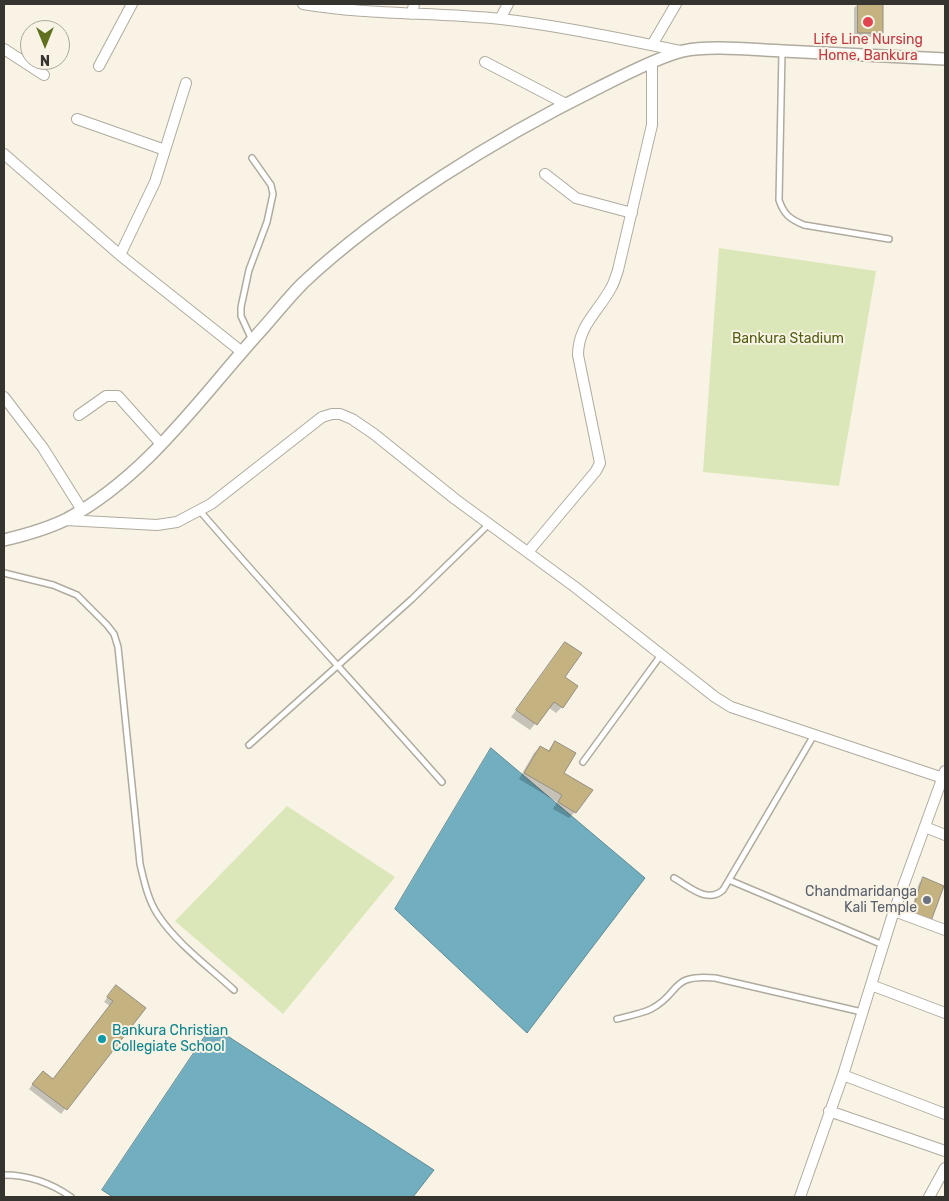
<!DOCTYPE html>
<style>
body{margin:0}
#map{position:relative;width:949px;height:1201px;overflow:hidden;background:#f8f3e5;font-family:Rubik,sans-serif}
canvas{display:block}
.frame{position:absolute;inset:0;border:5px solid #36342f;pointer-events:none}
.north{position:absolute;left:20px;top:20px;width:50px;height:50px;box-sizing:border-box;background:#f8f3e5;border:1px solid #aaa79c;border-radius:50%;rotate:180deg;font-size:14px;font-weight:700;line-height:20px;text-align:center;color:#36342f}
.north::after{content:'';display:block;margin:auto;width:18px;height:22px;background:#5f711f;clip-path:polygon(50% 0,100% 100%,50% 72%,0 100%)}
</style>
<div id="map">
<canvas width="949" height="1201"></canvas>
<div class="frame"></div>
<div class="north">N</div>
</div>
<script>
const g = document.querySelector('canvas').getContext('2d');
g.lineJoin = 'round';
function fill(path, color) {
  g.fillStyle = color;
  g.fill(path, 'evenodd');
}
function trace(path, color, width, dash) {
  g.strokeStyle = color;
  g.lineWidth = width;
  g.lineCap = dash ? 'butt' : 'round';
  g.setLineDash(dash || []);
  g.stroke(path);
}
function label(font, color, halo, rows, align = 'center') {
  g.font = font + ' Rubik,sans-serif';
  g.lineWidth = 4;
  g.setLineDash([]);
  g.textBaseline = 'middle';
  g.strokeStyle = halo;
  g.fillStyle = color;
  for (const [text, x, y, turn = 0] of rows) {
    g.save();
    g.translate(x, y);
    g.rotate((+turn || 0) * Math.PI / 180);
    g.textAlign = isNaN(turn) ? turn : align;
    if (halo) g.strokeText(text, 0, 0);
    g.fillText(text, 0, 0);
    g.restore();
  }
}
fill(new Path2D(`
 M719,248L876,271L839,486L703,472Z
 M287,806L395,877L283,1014L175,921Z`), '#dce7b9');
const water = new Path2D(`
 M491,748L645,878L527,1033L395,909Z
 M212,1026L434,1170L413,1197H113L102,1190Z`);
fill(water, '#71afc0');
trace(water, '#5f8a94', 1);
fill(new Path2D(`
 M858,4L882,32L877,37H854V8Z
 M565,643L562,707L556,713L548,707L530,730L511,717Z
 M555,742L575,812L569,818L553,809L557,802L519,779L534,753L540,747L547,752Z
 M923,879L942,887L909,918L919,883Z
 M112,991L144,1008L61,1114L29,1089L38,1077L53,1080L110,1006L104,1002Z`), '#0003');
const building = new Path2D(`
 M858,4H883V33H858Z
 M565,642L582,653L565,677L578,686L563,708L554,702L537,725L516,710Z
 M555,741L576,753L564,773L593,790L576,813L558,802L562,795L524,773L540,746L549,751Z
 M923,877L944,886L931,921L912,913Z
 M116,985L146,1008L67,1110L32,1084L43,1071L53,1079L113,1001L107,997Z`);
fill(building, '#c5b281');
trace(building, '#938e82', 1);
const service = new Path2D(`
 M782,52L779,200C784,215 790,219 804,225L889,239
 M252,340L241,316V307L249,270L267,222L273,194L271,185L252,158
 M200,511C279,603 362,691 442,782
 M4,573L53,585L77,595L107,625L114,634L118,647L140,864C144,881 148,900 158,915C177,944 209,967 234,990
 M249,745L412,599L489,524
 M583,762L661,655
 M674,878C690,887 707,904 723,890L814,735
 M729,880L883,945
 M617,1019C628,1016 641,1014 651,1009C682,993 668,974 715,978L862,1012
 M4,1175C29,1175 51,1183 71,1197`);
const minor = new Path2D(`
 M303,4C368,15 434,12 501,19C561,26 621,39 681,51
 M412,14L414,4
 M500,19L508,4
 M652,45L676,4
 M4,49L44,75
 M485,62L566,104
 M99,66L132,4
 M77,119L165,150
 M4,154L120,255L242,352
 M545,174L576,198L632,213
 M120,255L155,182L186,83
 M4,397L43,448L82,510
 M79,415L106,396H118L161,444
 M65,520L157,525L177,522L211,504L322,417L332,414H340L352,419L374,434L455,499L575,587L715,697L731,707L943,778
 M528,552L596,471L600,463L578,355C578,326 598,312 611,288C614,283 616,276 618,270L652,125V64
 M925,827L945,835
 M894,911L945,930
 M871,985L945,1013
 M843,1075L945,1114
 M829,1111L945,1151
 M800,1197L843,1075L892,917L945,771
 M929,1197L945,1168`);
const tertiary = new Path2D(`
 M4,540C25,535 47,529 67,519C146,476 197,402 255,337C271,320 286,300 303,283C383,208 497,138 596,89C618,78 660,56 683,51C710,45 755,50 783,51C837,54 891,56 945,59`);
trace(service, '#b0ab9f', 8);
trace(minor, '#b0ab9f', 12);
trace(tertiary, '#b0ab9f', 14);
trace(service, '#fff', 5);
trace(minor, '#fff', 10);
trace(tertiary, '#fff', 11);
for (const [x, y, r, color] of [
 [868,22,6,"#e0444e"],
 [927,900,5,"#6b7280"],
 [102,1039,5,"#0f9aa8"]
]) {
  const dot = new Path2D();
  dot.arc(x, y, r, 0, 2 * Math.PI);
  g.fillStyle = color;
  g.fill(dot);
  trace(dot, '#f8f3e5', 2);
}
label('14px', '#be3a42', '#f8f3e5', [
 ["Life Line Nursing",868,40],
 ["Home, Bankura",868,56]
]);
label('14px', '#535f12', '#f8f3e5', [
 ["Bankura Stadium",788,339]
]);
label('14px', '#5b616d', '#f8f3e5', [
 ["Chandmaridanga",917,892],
 ["Kali Temple",917,908]
], 'right');
label('14px', '#0d838f', '#f8f3e5', [
 ["Bankura Christian",112,1031],
 ["Collegiate School",112,1047]
], 'left');
</script>
